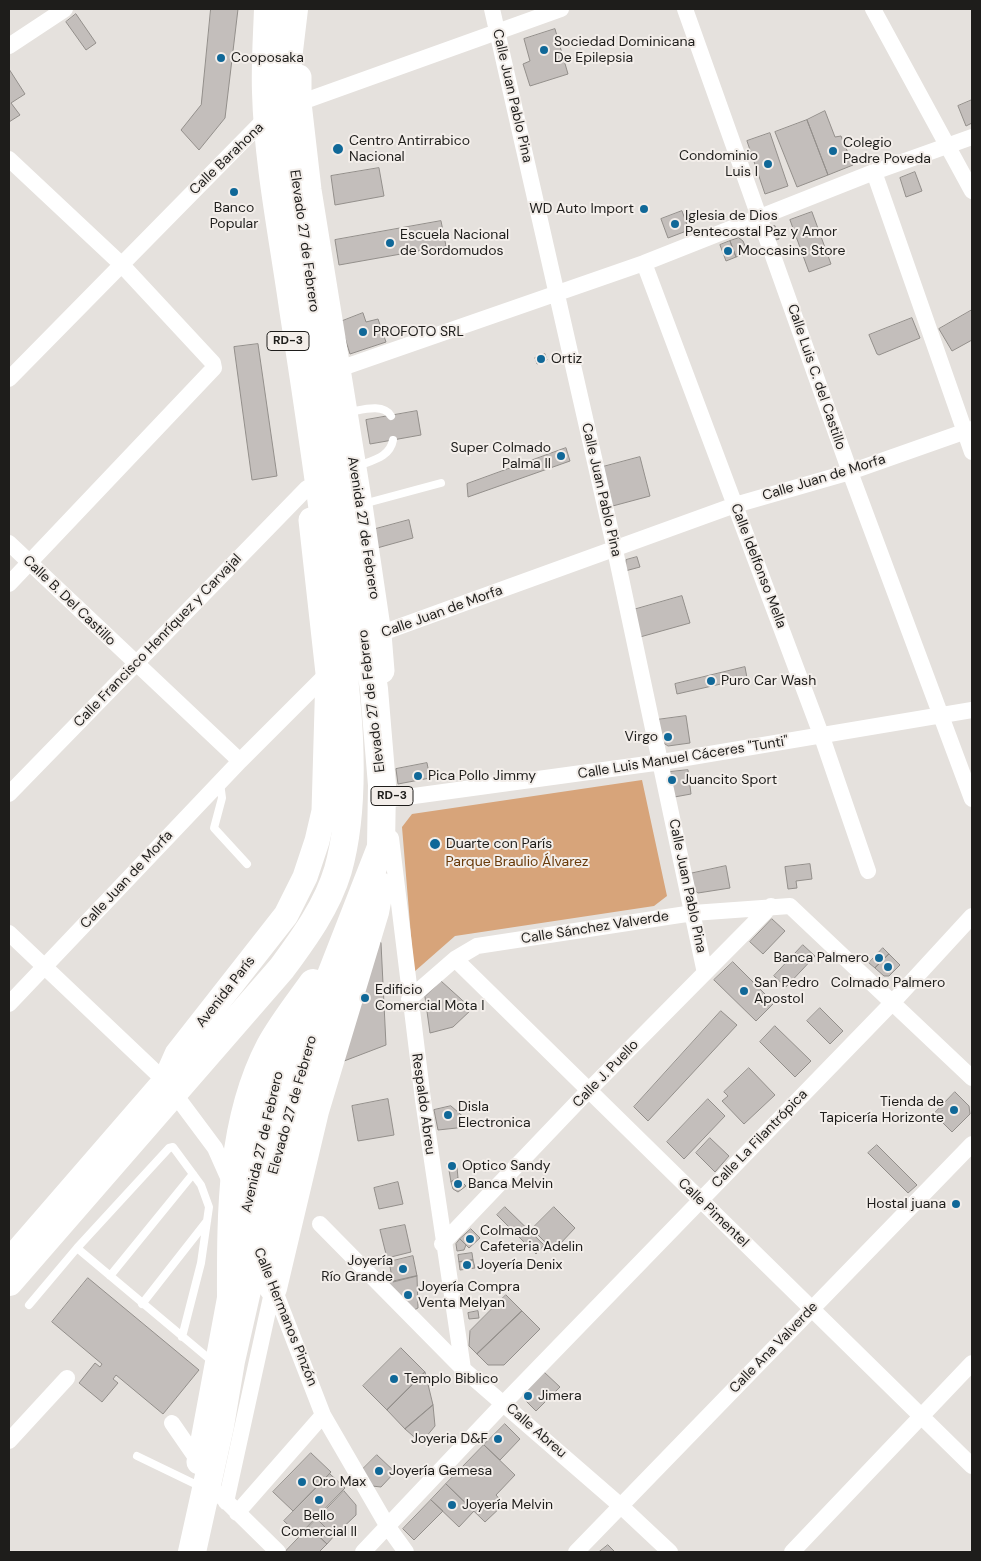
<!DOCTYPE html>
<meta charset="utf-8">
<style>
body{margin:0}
#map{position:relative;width:981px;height:1561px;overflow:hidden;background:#e5e1dd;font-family:"DM Sans",sans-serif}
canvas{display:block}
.frame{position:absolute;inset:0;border:10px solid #1e1d1b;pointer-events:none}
</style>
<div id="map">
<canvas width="981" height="1561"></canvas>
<div class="frame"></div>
</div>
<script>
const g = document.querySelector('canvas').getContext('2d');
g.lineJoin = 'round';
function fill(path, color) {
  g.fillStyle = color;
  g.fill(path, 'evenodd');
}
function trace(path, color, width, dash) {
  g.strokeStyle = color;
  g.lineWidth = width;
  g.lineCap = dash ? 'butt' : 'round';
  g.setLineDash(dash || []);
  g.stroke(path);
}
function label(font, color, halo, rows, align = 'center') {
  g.font = font + ' "DM Sans",sans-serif';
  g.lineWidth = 4;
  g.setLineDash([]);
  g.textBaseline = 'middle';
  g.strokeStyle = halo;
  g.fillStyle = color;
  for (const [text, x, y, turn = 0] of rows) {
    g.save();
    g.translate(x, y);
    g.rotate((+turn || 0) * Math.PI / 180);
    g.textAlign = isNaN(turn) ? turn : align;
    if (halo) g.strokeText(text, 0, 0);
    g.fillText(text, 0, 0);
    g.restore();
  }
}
fill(new Path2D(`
 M642,780L667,896L654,906L455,936L414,972L402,827L412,814Z`), '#d7a47a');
const building = new Path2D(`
 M211,9H238L225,118L199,150L181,130L201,105Z
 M76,14L96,43L86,50L66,22Z
 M555,29L568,74L530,86L523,64L530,61L524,39Z
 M9,69L25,94L11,103L20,115L9,122Z
 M972,100V123L966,126L958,106Z
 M825,111L835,137L841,136L853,165L828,175L807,120Z
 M807,120L828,175L797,187L775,132Z
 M770,133L788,186L765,194L747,141Z
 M379,168L384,196L335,205L331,176Z
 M915,172L922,191L906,197L900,178Z
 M682,211L689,230L668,238L661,219Z
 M812,212L831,264L809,272L790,220Z
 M441,221L446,246L339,265L335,240Z
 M775,226L779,239L772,241L770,227Z
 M739,238L743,241L748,253L736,257L730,241Z
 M730,241L736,257L726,261L720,245Z
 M972,310V340L952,351L939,329Z
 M363,313L366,322L378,319L386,342L350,354L340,322Z
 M912,318L920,338L879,355L877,354L869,335Z
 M258,344L277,476L252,480L234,347Z
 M545,354L547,360L537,364L535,358Z
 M417,411L421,435L370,444L366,420Z
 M566,448L570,461L468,497L467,484Z
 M640,457L650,496L609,507L599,468Z
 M409,520L413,538L377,548L372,530Z
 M637,557L640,567L625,571L626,560Z
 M682,596L690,623L640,637L633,610Z
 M745,667L747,678L677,694L675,684Z
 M686,716L690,743L668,746L659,740L656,720Z
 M427,763L430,778L398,784L396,769Z
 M688,770L691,794L669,798L670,772Z
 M810,864L812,879L796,881L797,888L788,889L785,867Z
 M726,866L730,888L698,893L691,887L689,874Z
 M772,919L785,931L763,954L750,942Z
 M381,943L386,1045L331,1066L358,951Z
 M803,945L815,956L786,987L774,976Z
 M883,948L889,954L875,968L869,963Z
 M889,954L900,965L889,976H884L875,968Z
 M733,962L774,1003L756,1021L714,980Z
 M441,981L472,1009L453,1027L430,1033L425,997Z
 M820,1008L843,1031L830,1044L807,1021Z
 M721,1011L737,1025L648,1121L634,1107Z
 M775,1026L811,1061L795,1077L760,1042Z
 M749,1068L775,1095L744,1124L722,1101L728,1096L724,1092Z
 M955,1092L969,1106L970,1114L952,1132L934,1114Z
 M388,1099L394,1135L358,1141L352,1106Z
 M708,1099L725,1116L684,1159L667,1142Z
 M451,1106L467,1120L466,1127L438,1130L434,1110Z
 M710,1138L729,1156L715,1172L696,1153Z
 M877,1145L917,1185L908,1193L868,1153Z
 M455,1162L457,1167L449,1170L447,1164Z
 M457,1167L458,1178L451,1182L449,1170Z
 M458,1178L466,1186L458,1192L453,1189L451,1182Z
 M398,1182L403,1204L379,1209L374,1188Z
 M505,1207L544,1245L536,1254L497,1215Z
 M554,1207L575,1228L559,1245L556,1242L550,1247L532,1229Z
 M405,1225L411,1252L387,1258L380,1230Z
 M471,1229L480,1238L469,1248L460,1239Z
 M460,1239L466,1245L464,1250L457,1251L456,1244Z
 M472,1253L473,1260L459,1262L458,1255Z
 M413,1256L417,1276L393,1282L389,1262Z
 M473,1260L475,1268L460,1270L459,1262Z
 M417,1276L418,1308L414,1310L386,1283Z
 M88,1278L199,1370L163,1414L116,1375L113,1379L118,1383L102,1402L79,1383L95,1363L100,1367L102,1364L52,1322Z
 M506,1295L522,1311L477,1354L469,1346L470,1331Z
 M478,1311L479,1318L469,1319L468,1313Z
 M522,1311L540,1329L504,1365H488L477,1354Z
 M401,1348L425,1372L387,1410L363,1386Z
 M425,1372L433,1405L405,1429L387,1410Z
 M544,1372L560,1387L536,1411L524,1399L525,1391Z
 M433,1405L435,1426L421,1443L405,1429Z
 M505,1424L520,1439L500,1460L484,1445Z
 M484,1445L515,1475L496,1495L504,1504L485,1522L446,1484Z
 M311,1453L331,1472L293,1511L273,1492Z
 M377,1455L395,1472L381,1487L372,1486L362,1470Z
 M330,1474L345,1488L299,1535L284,1521Z
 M446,1484L474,1511L459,1527L431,1500Z
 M344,1491L356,1505V1515L334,1536L317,1519Z
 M431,1500L443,1511L414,1540L403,1529Z
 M317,1519L334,1536L327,1544L309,1527Z
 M309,1527L327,1544L319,1552H285Z
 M608,1545L615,1552H599Z`);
fill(building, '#c3bebb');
trace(building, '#938f8b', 1);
trace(new Path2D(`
 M349,412C362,410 383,403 391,416
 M358,466C373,460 390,457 393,440
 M363,504L441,483
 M220,783L222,798L214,828L247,864
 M77,1248L169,1148L173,1147L201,1185L209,1207L201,1263L182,1337
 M110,1276L193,1174
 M142,1304L207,1221
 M29,1305L77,1248L213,1362
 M137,1456L195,1484L201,1482`), '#fff', 8);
trace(new Path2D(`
 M492,9L615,550L705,973
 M685,9L850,472L972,799
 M873,9L972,191
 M9,46L65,9
 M9,159L121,264L213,363L214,368L9,584
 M874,172L972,452
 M644,263L822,737L868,871
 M339,369L644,263L874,172L972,137
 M9,379L260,124L299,103L561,9
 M9,543L240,761
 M371,640L379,634L735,505L850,472L972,429
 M9,794L307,488
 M392,799L662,762L972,710
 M391,838L423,1100L463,1369
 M9,933L165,1081L215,1148L231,1184
 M455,959L972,1466
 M409,999L455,959L477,946L693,913L790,906L972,1078
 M9,1004L240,761L330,671
 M320,1224L463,1369L622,1507L670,1552
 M442,1244L588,1091L771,906
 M271,1281L323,1415L388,1527L406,1552
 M172,1423L201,1465
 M9,1441L67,1378
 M219,1494L278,1552
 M226,1502L273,1288
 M237,1513L323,1415
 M363,1552L504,1403L892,1003L972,916
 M576,1552L972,1144
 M792,1552L972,1363`), '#fff', 16);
trace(new Path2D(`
 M299,77V103L309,190L360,505L379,634L382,671
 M239,1248L272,1088L301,1012
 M9,1261L165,1081L177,1054L286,915L305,877L317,841L324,811L328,673L311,520
 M199,1462L231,1290`), '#fff', 25);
trace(new Path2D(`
 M9,1282L282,968C304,938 327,907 338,870C361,789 345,678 334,596C322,499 308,404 293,308C283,237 268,164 266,92C265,65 267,37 268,9
 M273,1288L315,1111L375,912L380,886
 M231,1312C231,1225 228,1126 270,1046C282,1024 298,1004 313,983
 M192,1552L220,1426L231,1361L280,1145L329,980L381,847L382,785L374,689L303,242L286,117L288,59L294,9`), '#fff', 28);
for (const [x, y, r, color] of [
 [544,50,5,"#106898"],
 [221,58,5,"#106898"],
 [338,149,6,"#106898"],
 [833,151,5,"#106898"],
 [768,164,5,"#106898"],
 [234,192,5,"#106898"],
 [644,209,5,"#106898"],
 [675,224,5,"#106898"],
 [390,243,5,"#106898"],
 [728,251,5,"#106898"],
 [363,332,5,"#106898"],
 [541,359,5,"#106898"],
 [561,456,5,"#106898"],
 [711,681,5,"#106898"],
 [668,737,5,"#106898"],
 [418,776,5,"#106898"],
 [672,780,5,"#106898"],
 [435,844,6,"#106898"],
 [879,958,5,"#106898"],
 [888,967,5,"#106898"],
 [744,991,5,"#106898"],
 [365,998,5,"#106898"],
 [954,1110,5,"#106898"],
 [448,1115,5,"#106898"],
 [452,1166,5,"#106898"],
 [458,1184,5,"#106898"],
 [956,1204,5,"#106898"],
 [470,1239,5,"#106898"],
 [467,1265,5,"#106898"],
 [403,1269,5,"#106898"],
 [408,1295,5,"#106898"],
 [394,1379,5,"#106898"],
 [528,1396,5,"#106898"],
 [498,1439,5,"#106898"],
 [379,1471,5,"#106898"],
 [302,1482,5,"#106898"],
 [319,1500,5,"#106898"],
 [452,1505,5,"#106898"]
]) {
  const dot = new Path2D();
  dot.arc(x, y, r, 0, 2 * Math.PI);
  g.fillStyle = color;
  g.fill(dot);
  trace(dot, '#f3eeea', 2);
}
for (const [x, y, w] of [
 [288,341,42],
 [392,796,42]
]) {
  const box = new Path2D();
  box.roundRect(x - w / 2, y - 9.5, w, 19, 4);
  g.fillStyle = '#f3eeea';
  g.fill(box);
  trace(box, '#1e1d1b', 1);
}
label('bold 12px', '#1e1d1b', null, [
 ["RD-3",288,341],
 ["RD-3",392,796]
]);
label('14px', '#1e1d1b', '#f3eeea', [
 ["Sociedad Dominicana",554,42],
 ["De Epilepsia",554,58],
 ["Cooposaka",231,58],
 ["Centro Antirrabico",349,141],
 ["Nacional",349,157],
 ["Colegio",843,143],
 ["Padre Poveda",843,159],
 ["Condominio",758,156,"right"],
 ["Luis I",758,172,"right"],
 ["Banco",234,208,"center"],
 ["Popular",234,224,"center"],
 ["WD Auto Import",634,209,"right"],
 ["Iglesia de Dios",685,216],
 ["Pentecostal Paz y Amor",685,232],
 ["Escuela Nacional",400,235],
 ["de Sordomudos",400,251],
 ["Moccasins Store",738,251],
 ["PROFOTO SRL",373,332],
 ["Ortiz",551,359],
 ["Super Colmado",551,448,"right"],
 ["Palma II",551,464,"right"],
 ["Puro Car Wash",721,681],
 ["Virgo",658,737,"right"],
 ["Pica Pollo Jimmy",428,776],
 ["Juancito Sport",682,780],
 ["Duarte con París",446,844],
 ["Banca Palmero",869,958,"right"],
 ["San Pedro",754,983],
 ["Apostol",754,999],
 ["Colmado Palmero",888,983,"center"],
 ["Edificio",375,990],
 ["Comercial Mota I",375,1006],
 ["Tienda de",944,1102,"right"],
 ["Tapicería Horizonte",944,1118,"right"],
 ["Disla",458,1107],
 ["Electronica",458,1123],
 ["Optico Sandy",462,1166],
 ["Banca Melvin",468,1184],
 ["Hostal juana",946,1204,"right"],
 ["Colmado",480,1231],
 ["Cafeteria Adelin",480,1247],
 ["Joyería",393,1261,"right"],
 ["Río Grande",393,1277,"right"],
 ["Joyería Denix",477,1265],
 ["Joyería Compra",418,1287],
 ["Venta Melyan",418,1303],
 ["Templo Biblico",404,1379],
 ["Jimera",538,1396],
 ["Joyeria D&F",488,1439,"right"],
 ["Joyería Gemesa",389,1471],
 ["Oro Max",312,1482],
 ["Joyería Melvin",462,1505],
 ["Bello",319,1516,"center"],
 ["Comercial II",319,1532,"center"]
], 'left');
label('14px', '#1e1d1b', '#f3eeea', [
 ["Calle Juan Pablo Pina",512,96,77],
 ["Calle Barahona",227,159,-44],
 ["Elevado 27 de Febrero",304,241,82],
 ["Calle Luis C. del Castillo",816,377,71],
 ["Calle Juan de Morfa",824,478,-17],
 ["Calle Juan Pablo Pina",601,490,77],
 ["Avenida 27 de Febrero",363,528,81],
 ["Calle Idelfonso Mella",758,566,69],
 ["Calle B. Del Castillo",69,601,44],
 ["Calle Juan de Morfa",442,612,-20],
 ["Calle Francisco Henríquez y Carvajal",158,641,-46],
 ["Elevado 27 de Febrero",372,701,-97],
 ["Calle Luis Manuel Cáceres \"Tunti\"",683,758,-9],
 ["Calle Juan de Morfa",127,880,-47],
 ["Calle Juan Pablo Pina",687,886,78],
 ["Calle Sánchez Valverde",595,928,-9],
 ["Avenida París",226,992,-52],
 ["Calle J. Puello",606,1074,-46],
 ["Respaldo Abreu",423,1104,82],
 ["Elevado 27 de Febrero",293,1105,-74],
 ["Calle La Filantrópica",760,1139,-46],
 ["Avenida 27 de Febrero",263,1142,-77],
 ["Calle Pimentel",713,1213,44],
 ["Calle Hermanos Pinzón",285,1317,68],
 ["Calle Ana Valverde",774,1348,-46],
 ["Calle Abreu",536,1431,41]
]);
label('14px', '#683908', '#f3eeea', [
 ["Parque Braulio Álvarez",517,862]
]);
</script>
